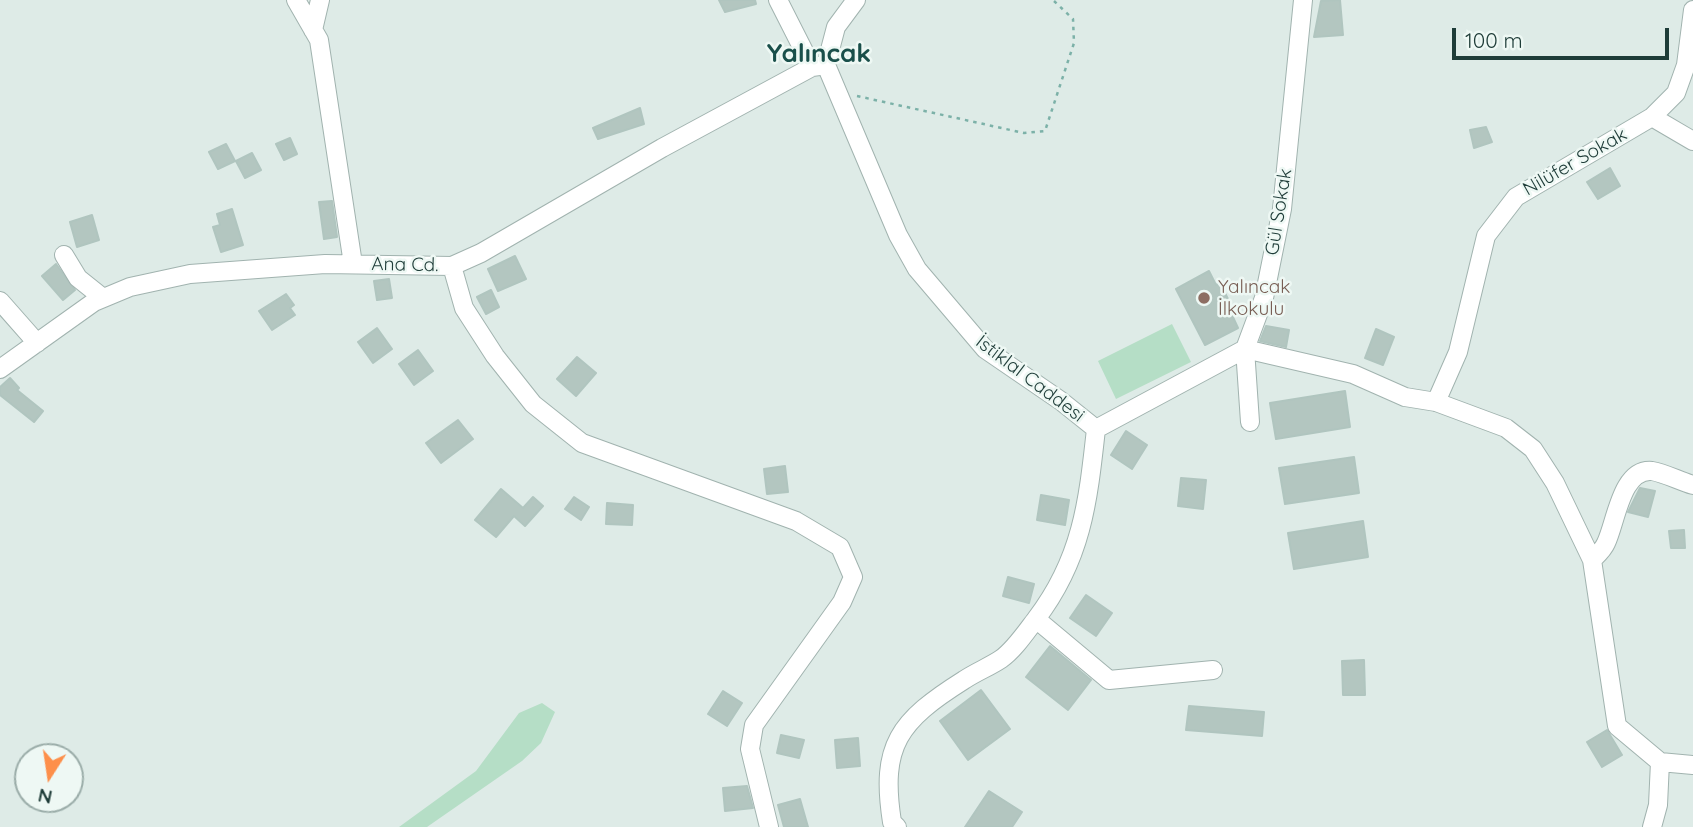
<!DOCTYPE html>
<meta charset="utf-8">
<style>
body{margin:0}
#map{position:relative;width:1693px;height:827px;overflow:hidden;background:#deebe7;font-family:Quicksand,sans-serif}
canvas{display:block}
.north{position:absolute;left:14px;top:743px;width:70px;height:70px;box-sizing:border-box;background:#eef8f4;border:2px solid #9bada9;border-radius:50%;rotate:192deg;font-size:19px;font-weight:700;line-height:28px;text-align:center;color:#1e3c38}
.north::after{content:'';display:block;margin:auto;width:24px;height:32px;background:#fd8f4a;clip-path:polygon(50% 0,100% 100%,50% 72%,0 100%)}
.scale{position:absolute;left:1452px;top:28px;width:217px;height:32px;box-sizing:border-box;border:4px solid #1e3c38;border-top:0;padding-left:9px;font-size:21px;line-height:24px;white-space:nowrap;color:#1e3c38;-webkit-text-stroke:5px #eef8f4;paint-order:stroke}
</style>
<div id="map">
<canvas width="1693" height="827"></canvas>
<div class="north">N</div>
<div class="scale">100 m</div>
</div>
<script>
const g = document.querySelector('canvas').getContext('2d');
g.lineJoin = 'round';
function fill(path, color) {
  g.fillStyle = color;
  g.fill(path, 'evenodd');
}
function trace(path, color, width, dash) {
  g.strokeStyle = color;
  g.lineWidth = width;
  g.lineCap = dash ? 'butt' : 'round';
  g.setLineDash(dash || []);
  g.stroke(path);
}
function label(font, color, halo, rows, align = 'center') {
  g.font = font + ' Quicksand,sans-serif';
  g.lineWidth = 5;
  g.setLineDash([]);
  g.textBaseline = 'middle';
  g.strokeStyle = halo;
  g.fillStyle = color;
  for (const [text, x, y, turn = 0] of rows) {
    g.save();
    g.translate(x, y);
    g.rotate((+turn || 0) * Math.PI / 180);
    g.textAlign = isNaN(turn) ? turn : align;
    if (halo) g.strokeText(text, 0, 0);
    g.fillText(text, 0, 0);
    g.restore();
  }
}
fill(new Path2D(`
 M1172,324L1191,362L1116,399L1098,361Z
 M542,703L555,712L541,743L522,761L427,827H399L476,771L519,713Z`), '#b5dec6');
const building = new Path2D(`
 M719,0H755L756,4L725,12Z
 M1340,0L1343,35L1314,37L1321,1Z
 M640,108L644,124L598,139L593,128Z
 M1486,127L1492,142L1474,148L1470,130Z
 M290,138L297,154L284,160L276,144Z
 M226,144L235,161L218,169L209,152Z
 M252,153L261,170L245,178L236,161Z
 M1610,168L1620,186L1598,199L1587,182Z
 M332,201L337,237L324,239L319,202Z
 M232,209L243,245L221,252L213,227L220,225L217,214Z
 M92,215L99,240L77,247L70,222Z
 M515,256L526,279L498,291L488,269Z
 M56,264L75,290L63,300L42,276Z
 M1209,271L1216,285L1220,283L1235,313L1232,315L1238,328L1205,345L1176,289Z
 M389,279L392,298L377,300L374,281Z
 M491,290L499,307L486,314L477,297Z
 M286,294L294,305L290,308L295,315L272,330L259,311Z
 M1266,326L1289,330L1286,347L1260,341Z
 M377,328L392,349L373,363L358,342Z
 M1376,329L1394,337L1383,365L1365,358Z
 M418,350L433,371L414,385L399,364Z
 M577,357L596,373L576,396L557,379Z
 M10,378L19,388L17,390L43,411L34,422L0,395V387Z
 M1345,391L1350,427L1276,439L1270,403Z
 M458,420L473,439L441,463L426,443Z
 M1126,431L1147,445L1132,469L1111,455Z
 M1354,457L1359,493L1285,504L1279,468Z
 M785,466L788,492L767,494L764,469Z
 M1181,478L1206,480L1203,509L1178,506Z
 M1640,488L1655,491L1648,517L1628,512Z
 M501,489L523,508L533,497L543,506L525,526L514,516L496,537L475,520Z
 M1041,495L1069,500L1065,525L1037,520Z
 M574,497L589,507L581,520L565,509Z
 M607,503L633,505L632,525L606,524Z
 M1363,521L1368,557L1294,569L1288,533Z
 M1684,530L1685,548H1671L1669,531Z
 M1008,577L1034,584L1029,603L1003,596Z
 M1086,595L1112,613L1096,636L1070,618Z
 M1050,646L1091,680L1068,710L1026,677Z
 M1364,660L1365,695H1343L1342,661Z
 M981,690L1010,729L968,760L940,721Z
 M723,691L742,703L727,726L708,714Z
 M1189,706L1264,712L1262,736L1186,730Z
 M1607,730L1622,755L1602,767L1587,742Z
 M781,735L804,740L799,758L777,753Z
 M858,738L860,766L837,768L835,740Z
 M747,786L753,808L725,811L723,788Z
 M989,791L1022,812L1012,827H965Z
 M800,799L808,827H784L778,805Z`);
fill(building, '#b3c6c0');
trace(building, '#b0c5bf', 2);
const street = new Path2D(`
 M296,0L319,40L353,264
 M778,0L812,67
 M856,0L836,27L826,65L898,235L917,269L985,349L1061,401L1096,429C1088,502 1082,559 1036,619C1026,632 1014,650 1001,659C989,667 976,672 964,680C899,721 880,745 892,822L897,827
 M313,30L320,0
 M1652,117L1693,141
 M64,255L78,278L103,298
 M452,266L464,308L495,356L533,404L582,443L796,521L840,547L853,577L842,602L754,725L750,749L769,827
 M0,301L37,343
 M0,369L94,302L130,287L190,274L325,264L452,266L481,253L662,148L812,67L826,65
 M1436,402L1458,352L1486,236L1516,197L1652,117L1676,93L1686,65L1693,10
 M1250,422L1245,349L1264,298L1282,209L1303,0
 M1096,429L1245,349L1353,374L1405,397L1436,402L1506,428L1533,449L1555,483L1592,560L1617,726L1660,762L1693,765
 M1592,560C1597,555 1603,550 1606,543C1616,523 1621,468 1652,471C1664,473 1680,481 1693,485
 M1036,619L1109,680L1213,670
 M1652,827L1658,805L1660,762`);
trace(street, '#a1b3af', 20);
trace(new Path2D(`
 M857,96L1024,133L1045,131L1074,43L1073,19L1053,0`), '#7cb1a8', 2.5, [3.5, 5]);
trace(street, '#fff', 18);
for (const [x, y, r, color] of [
 [1204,298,7,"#8d6e63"]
]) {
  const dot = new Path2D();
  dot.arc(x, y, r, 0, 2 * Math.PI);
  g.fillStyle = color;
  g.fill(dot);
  trace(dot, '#eef8f4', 2.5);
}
label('19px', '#1e3c38', '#eef8f4', [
 ["Nilüfer Sokak",1575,162,-30],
 ["Gül Sokak",1279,212,-81],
 ["Ana Cd.",405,265,1],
 ["İstiklal Caddesi",1030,379,37]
]);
label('19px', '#785e54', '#eef8f4', [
 ["Yalıncak",1218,287],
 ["İlkokulu",1218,309]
], 'left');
label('bold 26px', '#194f4a', '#eef8f4', [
 ["Yalıncak",819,54]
]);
</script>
